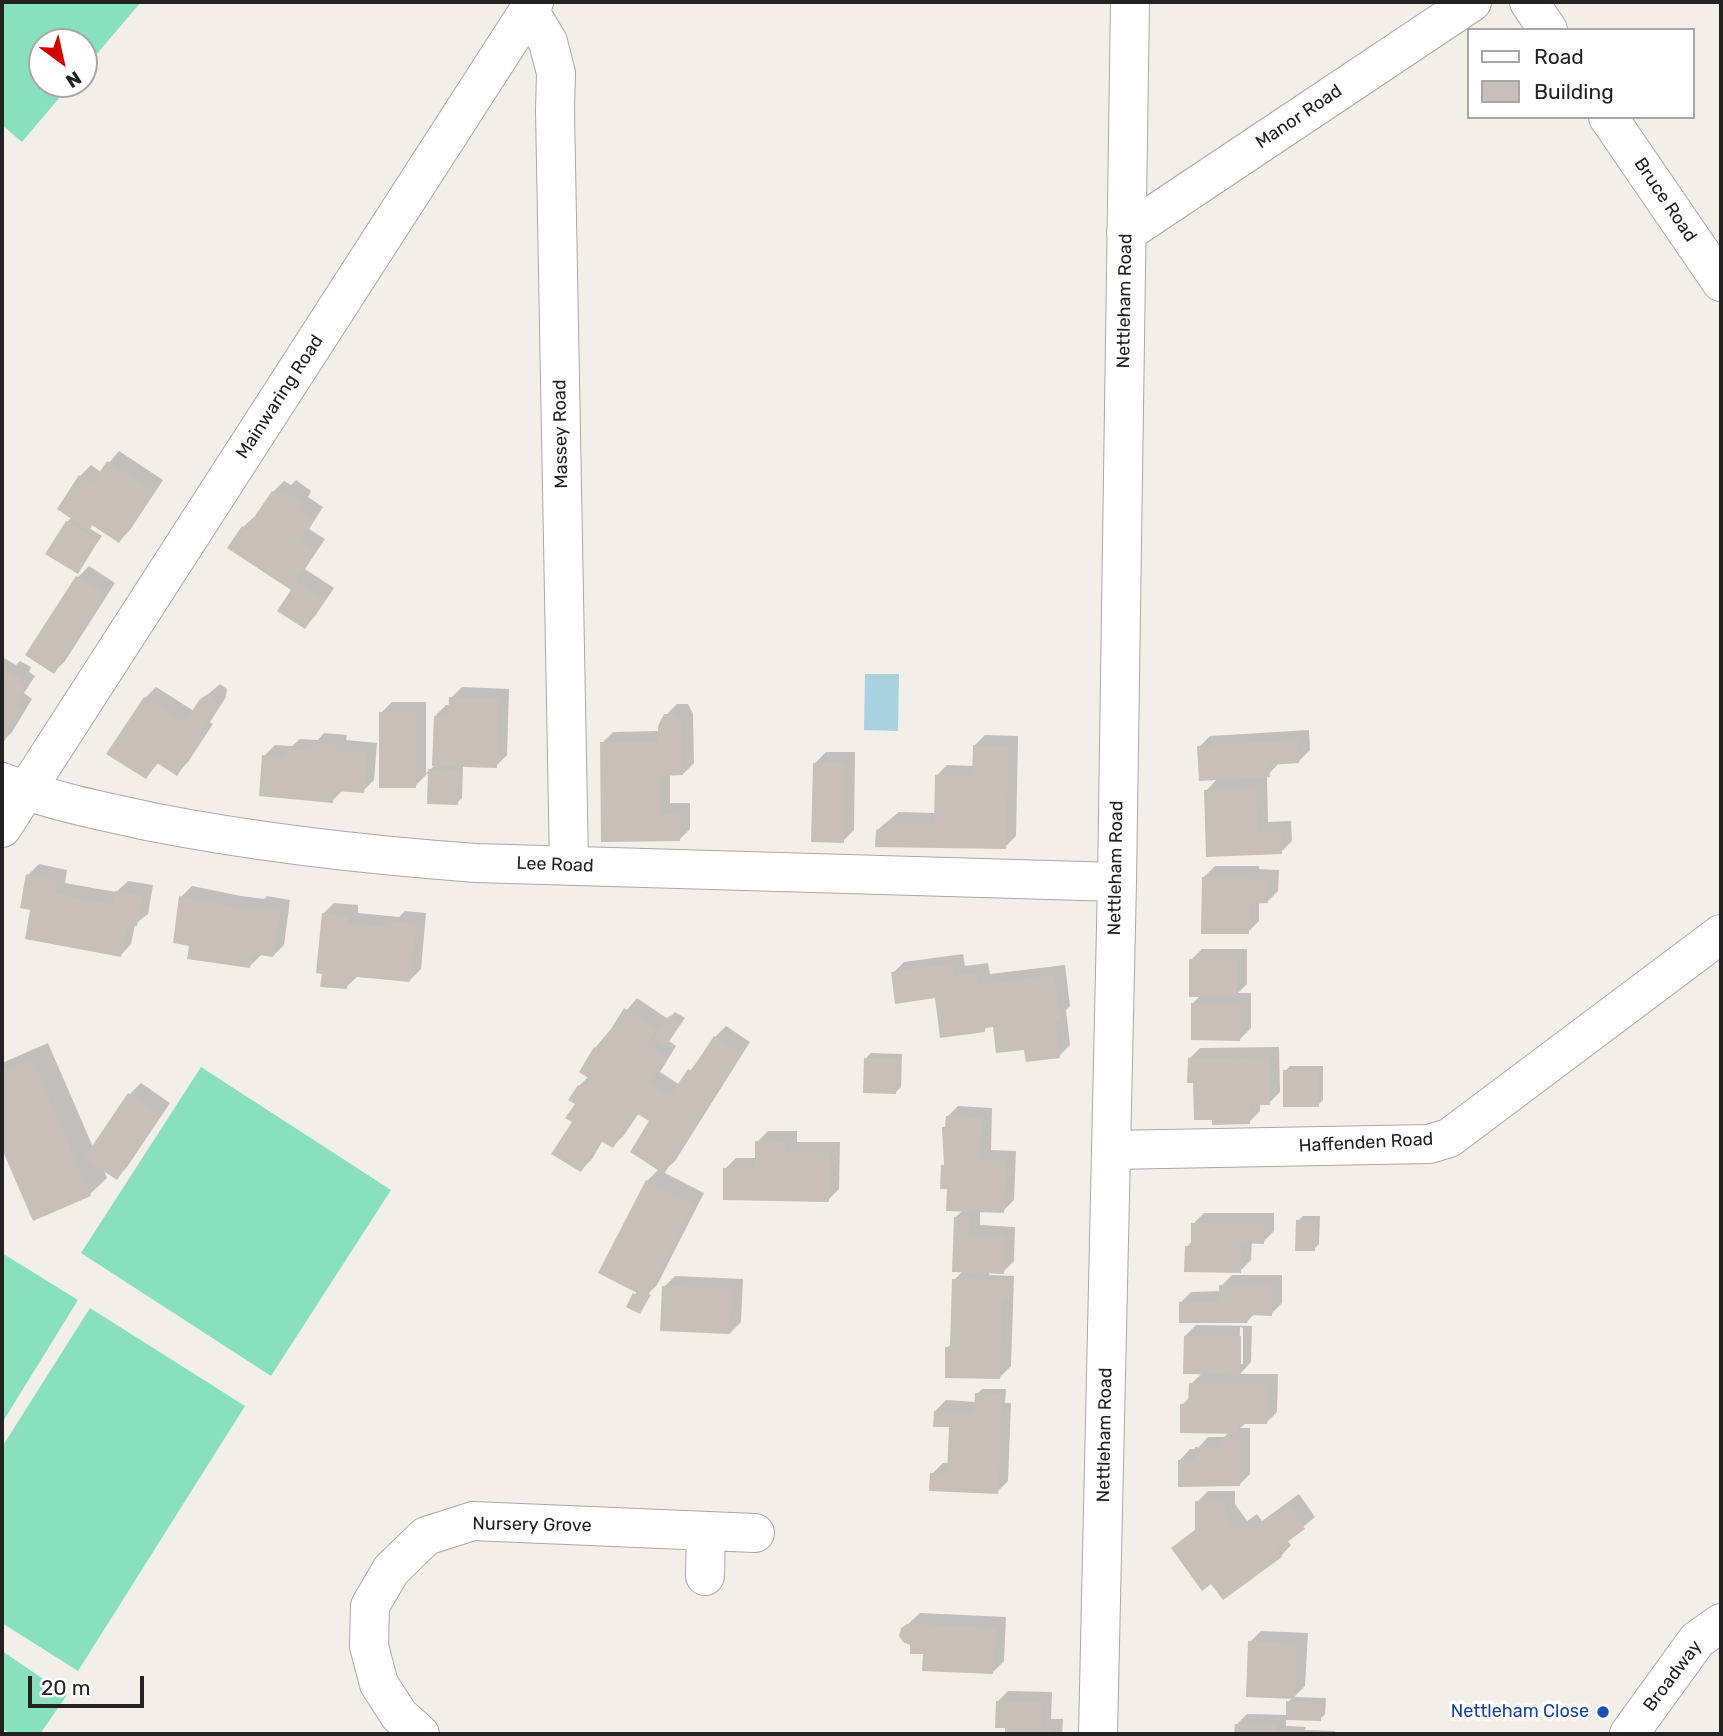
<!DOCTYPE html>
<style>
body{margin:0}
#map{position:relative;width:1723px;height:1736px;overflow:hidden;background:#f2efe9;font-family:Rubik,sans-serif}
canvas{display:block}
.frame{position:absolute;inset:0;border:4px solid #222;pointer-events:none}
.legend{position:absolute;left:1467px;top:28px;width:228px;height:91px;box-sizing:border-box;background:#fff;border:2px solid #a7a7a7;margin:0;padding:9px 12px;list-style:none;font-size:21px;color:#222}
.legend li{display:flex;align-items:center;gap:14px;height:35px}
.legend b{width:35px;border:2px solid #a7a7a7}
.north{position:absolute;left:28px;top:28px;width:70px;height:70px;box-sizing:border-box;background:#fff;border:2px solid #a7a7a7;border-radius:50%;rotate:147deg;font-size:19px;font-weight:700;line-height:28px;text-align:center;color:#222}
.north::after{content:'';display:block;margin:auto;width:24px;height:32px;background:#d40000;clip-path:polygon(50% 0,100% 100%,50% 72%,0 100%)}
.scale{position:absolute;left:28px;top:1676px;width:116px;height:32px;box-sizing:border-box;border:4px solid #222;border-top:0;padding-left:9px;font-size:21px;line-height:24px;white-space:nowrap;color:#222;-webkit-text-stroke:5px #fff;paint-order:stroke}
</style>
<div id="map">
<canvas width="1723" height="1736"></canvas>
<div class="frame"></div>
<ul class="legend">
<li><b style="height:9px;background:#fff"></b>Road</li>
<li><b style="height:19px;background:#c7bfb8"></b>Building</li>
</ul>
<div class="north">N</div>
<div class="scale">20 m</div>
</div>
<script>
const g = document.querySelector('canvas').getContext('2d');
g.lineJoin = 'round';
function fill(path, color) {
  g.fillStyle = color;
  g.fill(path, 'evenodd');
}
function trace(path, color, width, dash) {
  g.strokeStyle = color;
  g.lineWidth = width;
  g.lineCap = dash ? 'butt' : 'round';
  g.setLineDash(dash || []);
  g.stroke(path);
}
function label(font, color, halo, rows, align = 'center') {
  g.font = font + ' Rubik,sans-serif';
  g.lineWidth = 7;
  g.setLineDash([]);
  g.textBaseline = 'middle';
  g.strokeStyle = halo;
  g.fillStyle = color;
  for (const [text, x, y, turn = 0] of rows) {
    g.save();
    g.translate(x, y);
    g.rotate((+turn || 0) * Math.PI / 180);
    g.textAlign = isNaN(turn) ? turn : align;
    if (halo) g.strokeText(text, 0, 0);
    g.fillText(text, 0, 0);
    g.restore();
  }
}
fill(new Path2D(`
 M2,2H141L84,69V42H42V84H71L22,142L2,125Z
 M201,1067L391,1190L271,1376L81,1253Z
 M2,1253L78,1300L2,1423Z
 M90,1308L245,1406L78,1671L2,1623V1447Z
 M2,1651L67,1695L40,1734H11L2,1728Z`), '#88e0be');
fill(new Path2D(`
 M865,674H899L898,731L864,730Z`), '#aad3df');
fill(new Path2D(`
 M119,451L163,480L130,530L119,541L93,524L89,528L102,536L77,572L67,522L72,517L80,476L91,465L101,472Z
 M296,480L311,491L308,497L323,507L309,529L325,539L305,569L334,588L315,616L305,627L294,589L243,527L254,517L256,518L273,492L284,481L291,485Z
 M89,566L115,583L65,661L54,672L78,577Z
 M2,657L16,665L20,661L31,667L29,672L35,676L24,693L32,699L12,732L2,742Z
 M220,684L227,689L226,697L210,722L213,724L188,762L177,773L159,762L146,777L145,698L156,687L194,711L201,700Z
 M462,687L509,689L507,755L496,766L463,765L462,798L457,803L429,772L415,786L381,713L392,702H426V773L434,766L435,716L446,705H450L451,698Z
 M677,704H688L693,714L694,763L683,774H670V803H690V829L679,840L602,743L613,732L660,731L666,715Z
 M1309,730L1310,750L1299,761L1280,762L1267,776L1268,822L1291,821L1292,841L1281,852L1206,791L1218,778L1199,747L1210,736Z
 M324,733L347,735L346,740L377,743L374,780L363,791L343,790L332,801L264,756L275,745L292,746L300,739L318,740Z
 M985,735L1018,736L1016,836L1005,847L877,830L899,812L936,813V776L947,765L974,766V746Z
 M826,752H855L854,830L843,841L815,763Z
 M39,864L67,870L65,883L93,888L116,892L128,881L153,885L148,914L135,924L131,944L121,955L32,909L28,875Z
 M1215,866H1259V869L1279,870L1278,891L1267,902H1259V921L1248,932L1204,877Z
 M192,886L241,896L264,899L267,896L290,900L284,945L273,956L262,954L250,966L191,944L181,897Z
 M334,903L358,905V913L399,917L405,911L426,913L421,969L410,980L357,977L346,987L323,914Z
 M1202,949H1247V984L1238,993H1251V1028L1240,1039L1192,1004L1201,995L1191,960Z
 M963,954L965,966L988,963L990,974L1065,965L1070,1006L1066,1010L1070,1045L1059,1056L1025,1048L995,1025L988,1026L984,1030L937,996L893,973L904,962Z
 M637,998L668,1019L675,1012L685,1018L669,1041L676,1046L660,1072L680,1085L715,1037L726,1026L750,1042L675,1161L663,1172L704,1193L657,1285L648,1294L651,1295L640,1312L635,1294L638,1291L647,1181L659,1169L652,1121L639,1113L624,1135L613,1146L603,1140L592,1159L581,1170L574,1122L579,1086L589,1076L595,1048Z
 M48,1043L93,1147L130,1094L141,1083L170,1103L127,1167L117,1178L103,1168L107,1178L90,1194L34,1219L2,1144V1063Z
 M1279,1047L1280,1092L1269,1103H1260V1111L1249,1122L1195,1082L1189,1059L1200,1048Z
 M871,1053L902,1054L901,1087L896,1092L866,1058Z
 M1290,1066H1323V1100L1318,1105L1285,1071Z
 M958,1106L992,1108L991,1150L1016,1151L1014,1200L1003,1211H980V1225L1015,1227L1014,1261L1003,1272H989V1275L1014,1276L1011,1366L1000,1377L947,1348L952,1343L954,1280L963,1271L956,1217L963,1210L949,1187L943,1166L946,1162L944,1128L947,1125V1117Z
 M768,1131H797V1142H840L839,1189L828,1200L725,1169L736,1158H756L757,1142Z
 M1204,1213H1274V1231L1263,1242L1252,1241L1251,1260L1240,1271L1187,1247L1192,1241L1193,1224Z
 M1303,1216H1320L1319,1244L1314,1249L1298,1221Z
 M1232,1275H1282V1303L1271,1314H1254L1247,1322L1180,1303L1191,1292L1221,1291V1286Z
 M675,1276L743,1279L741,1322L730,1333L664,1287Z
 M1196,1325L1252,1326L1251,1362L1240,1374H1278L1277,1412L1266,1423L1247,1422L1240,1428H1250V1474L1239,1485L1180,1460L1190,1449H1197L1208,1437H1224L1230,1432L1182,1405L1190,1397L1191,1384L1202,1373L1185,1336ZM1240,1327L1243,1328V1364H1239Z
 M982,1389H1006L1005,1403H1011L1008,1481L997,1492L932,1474L943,1463H949L951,1426L935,1411L946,1400L976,1402L977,1394Z
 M1208,1491H1235V1504L1247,1521L1257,1514L1262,1521L1299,1494L1315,1517L1287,1540L1291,1545L1281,1556L1211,1582L1173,1548L1197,1528V1502Z
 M920,1613L1006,1617L1004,1661L993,1672L924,1653L912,1643L903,1629Z
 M1261,1631L1308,1633L1305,1686L1294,1697L1326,1698L1325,1714L1320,1719L1286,1718V1726L1306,1727L1305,1730L1335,1731V1734H1236V1725L1247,1714L1288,1715V1702L1293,1697L1250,1642Z
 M1008,1691L1052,1692L1051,1719H1063L1062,1734H1006L1007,1726L997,1702Z`), '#0003');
fill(new Path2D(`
 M107,461L154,492L119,543L92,525L89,531L57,509L79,475L92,484Z
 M283,490L302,503L298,508L314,519L299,540L315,551L296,581L325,600L305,629L277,611L291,590L227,548L242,526L246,529L272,491L280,496Z
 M66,521L98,541L78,574L45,554Z
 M76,576L105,594L54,674L25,655Z
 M7,671L21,679L19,683L25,687L14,705L22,710L2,745V674L5,676Z
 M208,694L216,700V709L200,733L204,736L177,776L157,763L146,779L106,754L144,697L184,723L200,699Z
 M449,697L499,699L497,768L432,766L434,716H448Z
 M379,712H416V788H379Z
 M664,714H677L683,726V775L660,776V814L679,813L680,841L601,842L600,742H658V726Z
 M1298,740L1299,763L1269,765L1270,777L1199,781L1197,746Z
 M312,743L337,745L336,751L367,753L364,793L334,791L333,803L259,796L262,755L286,757L287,749L311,751Z
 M973,745L1008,746L1006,849L875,847L876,830L887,829L886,823L934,824L935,775L972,776Z
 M845,762L844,843L811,842L813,763Z
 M428,769L459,770L458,805L427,804Z
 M1256,788L1258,833L1281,831L1282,854L1206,857L1204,790Z
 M26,874L57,880L55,894L82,899L113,904L115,891L143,896L137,926L127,925L121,957L25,939L30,910L20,908Z
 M1249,876V880H1268V903L1249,904V934H1201L1202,877Z
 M179,896L229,906L254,910V906L280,910L273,957L252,954L250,968L187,959L189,946L173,943Z
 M322,913L348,916V923L392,928L393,921L416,924L410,982L348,976L347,989L320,987L322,974L316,973Z
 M1189,959H1237V997H1189Z
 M953,964L954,976L978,973L979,985L1054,975L1060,1019H1055L1060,1058L1026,1062L1024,1050L996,1053L993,1027L985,1028V1032L940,1038L935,998L895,1004L891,972Z
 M1191,1003L1241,1004L1240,1041L1191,1040Z
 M624,1008L656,1029L646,1045L666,1057L650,1083L670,1096L688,1069L691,1071L714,1036L741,1054L664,1174L630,1152L649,1121L636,1113L613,1148L601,1141L581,1172L551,1154L572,1122L565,1118L575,1104L568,1100L578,1085L585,1089L590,1079L579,1072L594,1047L598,1050Z
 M669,1016L681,1023L666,1046L654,1038Z
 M1269,1057L1270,1105H1250V1124L1212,1125V1120H1194L1193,1083H1187L1188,1058Z
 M864,1058H897L896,1094L863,1093Z
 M32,1059L91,1196L33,1221L2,1149V1071Z
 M1283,1070H1319V1107H1283Z
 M128,1093L161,1115L117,1180L84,1158Z
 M946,1116L982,1118L980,1161H1006L1004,1213L946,1211L947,1189H940L941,1165H944L942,1127H945Z
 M755,1141L787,1142L786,1153H830L829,1202L723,1200V1168L755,1169Z
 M646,1180L694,1204L647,1298L598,1273Z
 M954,1217H970L969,1236L1005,1237L1004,1274L952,1272Z
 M1296,1220H1315V1251H1295Z
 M1191,1223H1264V1244L1241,1243V1273L1184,1272L1185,1246H1191Z
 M952,1279L1010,1280L1009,1299H1002L1000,1379L945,1378V1347H950Z
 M1219,1285H1272V1316L1248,1315L1247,1323H1179V1302H1219Z
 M662,1286L732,1289L730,1334L660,1331Z
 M633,1293L647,1301L640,1314L626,1307Z
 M1184,1336H1241V1375L1183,1374Z
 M1189,1383L1268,1384L1267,1424H1238V1434L1180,1433V1404H1188Z
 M975,1393L1002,1394L998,1494L929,1491L930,1473L947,1474L949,1427H933L934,1411L974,1413Z
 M1221,1439H1239L1240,1486L1178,1487V1460H1195V1447L1221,1448Z
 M1195,1501H1225V1515L1236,1531L1245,1524L1250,1531L1288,1504L1305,1529L1276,1550L1282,1557L1223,1600L1211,1584L1202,1591L1171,1548L1195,1530Z
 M907,1624L996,1628L993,1674L922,1671L923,1654H910V1645L903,1642L899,1636L901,1628Z
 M1248,1641L1297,1644L1295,1699L1246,1697Z
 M996,1701L1041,1702V1729H1053L1052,1734H1005V1728H995Z
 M1286,1701L1321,1702V1721L1286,1720Z
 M1235,1724L1276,1725V1734H1234Z`), '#c7bfb8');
const minor = new Path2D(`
 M1529,2L1548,30
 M529,10L548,42L556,73L555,110L569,865
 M1608,117L1721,282
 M1126,233L1472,2
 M2,782C50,801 101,811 152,822C259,843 367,855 476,863L1117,882
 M2,828L534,2
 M1111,1150L1429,1144L1449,1138L1721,934
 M705,1576L706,1532
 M420,1734L399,1715L379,1684L369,1646L370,1606L391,1570L426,1536L473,1521L755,1533
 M1098,1734L1117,882L1130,2
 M1629,1734L1697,1640L1721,1623`);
trace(minor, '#a9a9a9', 40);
trace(minor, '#fff', 38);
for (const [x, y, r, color] of [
 [1603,1712,7,"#1a4fb4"]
]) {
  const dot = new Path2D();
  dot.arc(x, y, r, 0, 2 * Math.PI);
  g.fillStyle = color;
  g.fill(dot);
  trace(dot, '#fff', 2.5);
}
label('18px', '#222', '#fff', [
 ["Manor Road",1299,117,-34],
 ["Bruce Road",1665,200,56],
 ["Nettleham Road",1125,301,-89],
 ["Mainwaring Road",280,397,-57],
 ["Massey Road",561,434,-91],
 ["Lee Road",555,865,2],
 ["Nettleham Road",1116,868,-89],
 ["Haffenden Road",1366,1143,-3],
 ["Nettleham Road",1105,1435,-89],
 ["Nursery Grove",532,1525,1],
 ["Broadway",1673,1676,-53]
]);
label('18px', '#164399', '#fff', [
 ["Nettleham Close",1589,1712]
], 'right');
</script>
